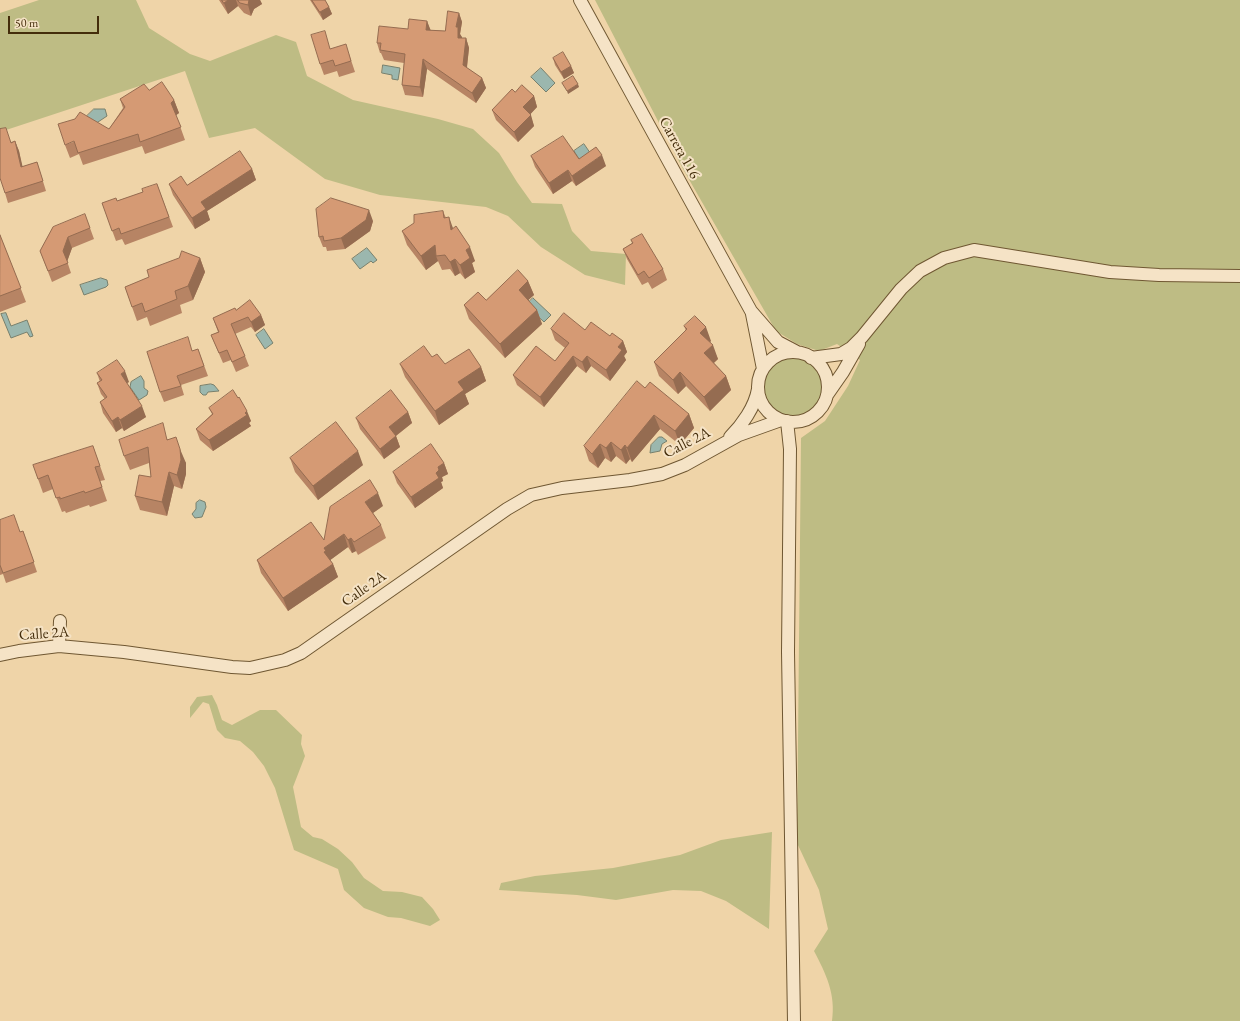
<!DOCTYPE html>
<style>
body{margin:0}
#map{position:relative;width:1240px;height:1021px;overflow:hidden;background:#efd4a8;font-family:"EB Garamond",serif}
canvas{display:block}
.scale{position:absolute;left:8px;top:16px;width:91px;height:18px;box-sizing:border-box;border:2px solid #442d0b;border-top:0;padding-left:5px;font-size:12px;line-height:14px;white-space:nowrap;color:#442d0b;-webkit-text-stroke:3px #f5e3c6;paint-order:stroke}
</style>
<div id="map">
<canvas width="1240" height="1021"></canvas>
<div class="scale">50 m</div>
</div>
<script>
const g = document.querySelector('canvas').getContext('2d');
g.lineJoin = 'round';
function fill(path, color) {
  g.fillStyle = color;
  g.fill(path, 'evenodd');
}
function trace(path, color, width, dash) {
  g.strokeStyle = color;
  g.lineWidth = width;
  g.lineCap = dash ? 'butt' : 'round';
  g.setLineDash(dash || []);
  g.stroke(path);
}
function label(font, color, halo, rows, align = 'center') {
  g.font = font + ' "EB Garamond",serif';
  g.lineWidth = 4;
  g.setLineDash([]);
  g.textBaseline = 'middle';
  g.strokeStyle = halo;
  g.fillStyle = color;
  for (const [text, x, y, turn = 0] of rows) {
    g.save();
    g.translate(x, y);
    g.rotate((+turn || 0) * Math.PI / 180);
    g.textAlign = isNaN(turn) ? turn : align;
    if (halo) g.strokeText(text, 0, 0);
    g.fillText(text, 0, 0);
    g.restore();
  }
}
fill(new Path2D(`
 M39,0H136L149,28L190,54L210,61L276,35L296,42L307,76L353,100L438,119L473,129L499,153L517,182L532,203L562,204L572,231L591,251L626,254L625,285L585,275L541,247L508,216L486,207L380,195L325,179L255,128L209,138L185,71L0,132V13Z
 M595,0H1240V1021H832C836,994 826,974 814,951L828,929L819,890L797,843L801,438L825,421L848,386L860,360L837,344L819,351L797,344L776,331L683,169Z
 M758 387a35 35 0 1 1 70 0a35 35 0 1 1-70 0Z
 M212,695L217,705L222,720L232,725L260,710H276L302,735L301,744L305,756L293,787L301,827L313,837L322,839L338,849L352,862L364,878L383,891L402,892L422,897L433,909L440,920L430,926L401,918L388,917L364,908L344,890L338,869L294,850L275,788L264,766L253,752L240,741L225,738L217,730L209,704L203,702L190,718V707L197,697Z
 M772,832L769,929L726,901L701,891L673,890L616,900L577,895L499,890L501,883L535,876L613,868L680,855L721,840Z`), '#bebc84');
const water = new Path2D(`
 M383,65L400,68L398,80L392,79V75L382,73Z
 M541,68L555,83L546,92L531,77Z
 M94,109H105L107,116L95,124L87,116Z
 M584,144L593,157L582,164L574,151Z
 M367,248L377,260L373,263L371,261L360,269L352,259Z
 M101,278L107,280L108,285L106,287L84,295L80,285Z
 M533,298L551,315L544,322L526,305Z
 M6,313L11,326L27,320L33,336L30,337L27,332L11,338L1,314Z
 M264,329L273,343L265,349L256,335Z
 M141,376L144,381V388L148,391L147,395L139,400L130,387L131,382Z
 M211,384L214,385L219,391L208,392L206,395H203L200,392V386Z
 M659,437H662L667,441L662,444L660,451L650,453L651,445Z
 M200,500L205,502L206,507L202,517L195,518L192,514L196,509V503Z`);
fill(water, '#9bb7ae');
trace(water, '#78806d', 1);
const street = new Path2D(`
 M580,0L751,311L778,342L797,352
 M752,314L763,369
 M758 387a35 35 0 1 1 70 0a35 35 0 1 1-70 0Z
 M811,358L841,354L851,348L862,337L901,289L920,271L944,258L974,250L1110,272L1159,275L1240,276
 M827,395L843,372L859,344
 M787,421L790,449L788,652L794,1021
 M730,437C742,425 755,407 758,389
 M59,646L60,621
 M0,655L19,651L59,646L124,652L232,667L250,668L285,660L301,653L507,509L531,495L562,488L630,480L662,474L685,465L739,435L781,420`);
trace(street, '#6f5732', 14);
trace(street, '#f5e3c6', 12);
fill(new Path2D(`
 M219,0H260L262,4L254,9L251,16L244,13L238,6L228,14Z
 M310,0H325L329,7L332,14L323,20Z
 M459,13L462,22L460,34L462,38H466L469,48L467,68L482,78L486,88L476,103L427,69L423,97L405,95L402,85L404,63L384,60L381,53H380L377,43L427,21L430,30L445,31Z
 M331,49L349,54L355,72L339,77L337,71L324,75L320,64Z
 M553,58L571,66L574,73L564,79L555,65Z
 M149,90L174,100L179,113L176,115L185,140L145,154L142,146L83,165L79,154L70,158L65,145L109,129L123,108L120,99Z
 M515,92L534,96L537,107L530,114L534,126L518,142L496,120L492,110Z
 M15,141L19,151L22,167L37,162L46,191L8,203L5,193L11,142Z
 M531,156L579,159L606,166L576,186L572,181L553,194L535,167Z
 M252,169L256,180L207,211L210,220L195,229L173,195L169,184L187,185Z
 M157,184L173,227L125,245L122,239L116,241L102,203L117,201L143,192Z
 M443,211L446,218L475,261L472,263L475,272L465,279L460,273L455,276L450,269L442,270L438,261L426,270L407,245L402,231Z
 M373,221L370,231L345,249L327,251L326,247H323L319,237Z
 M53,227L90,228L94,239L72,248L67,261L71,273L52,282L40,251Z
 M0,235L26,302L0,312Z
 M631,240L663,269L667,280L652,289L648,282L642,285L627,259L623,249L632,243Z
 M200,258L205,272L193,300L180,305L182,313L150,326L147,317L137,321L125,287Z
 M528,281L534,295L528,300L537,310L542,324L505,358L469,319L464,305L486,300Z
 M236,310L261,315L265,325L255,332L251,327L235,334L245,356L249,366L236,372L231,360L223,363L211,335L218,332L213,318Z
 M684,326L711,341L710,342L718,359L714,363L726,376L731,390L710,411L686,386L678,394L659,376L654,362L686,331Z
 M551,329L585,330L610,336L623,341L627,352L624,356L626,360L610,381L591,366L586,373L577,366L544,407L517,385L513,375L555,361L565,348L555,340Z
 M198,349L208,376L181,385L184,395L164,402L160,392L192,351Z
 M432,357L445,364L481,367L486,381L465,394L469,404L439,425L405,377L400,364Z
 M97,373L129,382L127,383L146,417L124,431L122,428L116,432L103,413L100,402L105,399L101,394L97,383L100,382Z
 M645,388L689,414L694,428L680,445L660,429L632,462L630,459L626,464L616,456L611,462L605,458L598,468L589,461L584,446Z
 M238,398L251,421L249,423L251,426L213,451L200,440L196,429L212,414L209,408Z
 M408,412L412,423L396,436L400,447L384,459L360,429L356,418Z
 M168,439L186,463V474L182,489L174,486L167,516L140,510L135,496L151,477L149,463L130,470L124,456Z
 M93,446L105,480L100,481L107,501L90,507L89,505L66,513L65,511L62,512L53,489L43,493L33,465Z
 M290,458L363,465L318,500L295,472Z
 M444,463L448,474L442,477L443,481L441,482L443,488L415,508L397,483L393,472Z
 M383,506L373,513L381,525L386,538L358,555L356,551L352,553L348,547L330,560L333,564L338,577L288,611L261,573L257,560L324,540Z
 M0,520L20,532L23,531L37,572L6,583L3,574L0,575Z`), '#b78464');
fill(new Path2D(`
 M228,0H236L238,6L228,14L224,3Z
 M249,0H260L262,4L254,9L251,16L248,5Z
 M329,7L332,14L323,20L320,12Z
 M459,13L462,22L460,34L462,37V47L458,38L456,27Z
 M427,21L431,31L426,30Z
 M466,38L469,48L466,74L463,65Z
 M423,59L427,69L423,97L420,87Z
 M571,66L574,73L564,79L561,72Z
 M482,78L486,88L476,103L472,93Z
 M578,84L579,87L568,94L567,91Z
 M534,96L537,107L527,118L523,107Z
 M174,100L179,113L175,116L171,103Z
 M531,115L534,126L518,142L514,132Z
 M15,141L19,151L25,177L21,167Z
 M602,155L606,166L576,186L572,176Z
 M252,169L256,180L207,211L210,220L195,229L192,218L201,202Z
 M568,170L572,181L553,194L549,183Z
 M369,210L373,221L370,231L345,249L341,238Z
 M449,217L454,231L451,230Z
 M68,237L72,248L67,262L63,251Z
 M435,245L436,256L438,261L426,270L421,256Z
 M470,247L475,261L472,263L475,272L465,279L460,265L466,250Z
 M200,258L205,272L193,300L188,286Z
 M455,259L460,273L455,276L450,262Z
 M528,281L534,295L524,304L519,290Z
 M537,310L542,324L505,358L500,344Z
 M261,315L265,325L255,332L251,322Z
 M706,327L711,341L705,347L700,333Z
 M623,341L627,352L624,356L626,360L610,381L606,370L618,347Z
 M713,345L718,359L709,367L704,353Z
 M573,356L577,366L544,407L540,397Z
 M587,356L591,366L586,373L582,362Z
 M481,367L486,381L465,394L469,404L439,425L435,411L458,382Z
 M125,371L129,382L125,384L121,374Z
 M680,372L686,386L678,394L673,380Z
 M726,376L731,390L710,411L704,397Z
 M142,406L146,417L124,431L120,420Z
 M247,411L251,421L249,423L251,426L213,451L209,440Z
 M408,412L412,423L393,438L389,427Z
 M689,414L694,428L680,445L675,431Z
 M654,415L660,429L632,462L627,448Z
 M118,417L122,428L116,432L112,421Z
 M396,436L400,447L384,459L380,449Z
 M611,442L616,456L611,462L606,448Z
 M600,444L605,458L598,468L592,454Z
 M625,445L630,459L626,464L621,450Z
 M180,449L186,463V474L182,489L177,475Z
 M358,451L363,465L318,500L313,486Z
 M444,463L448,474L442,477L443,481L441,482L443,488L415,508L411,497L438,467Z
 M169,472L174,486L167,516L162,502Z
 M378,493L383,506L370,515L365,502Z
 M344,534L348,547L329,561L324,552V548Z
 M351,538L356,551L352,553L348,540Z
 M333,564L338,577L288,611L283,598Z`), '#956c51');
const building = new Path2D(`
 M222,0H228L224,3Z
 M238,0H249L248,5L240,3Z
 M312,0H325L329,7L320,12Z
 M448,11L459,13L456,27H458V38H466L463,65L482,78L472,93L423,59L420,87L402,85L405,54L380,50L381,43H377L379,26L408,29L409,19L427,21L426,30L445,31Z
 M325,31L330,49L346,44L351,61L335,66L333,60L320,64L311,35Z
 M563,52L571,66L561,72L553,58Z
 M573,76L578,84L567,91L562,83Z
 M162,82L174,100L171,103L181,127L140,142L138,134L78,153L74,141L65,145L58,124L75,119L80,112L109,129L125,107L120,99L144,84L149,90Z
 M522,85L534,96L523,107L531,115L514,132L492,110L512,89L515,92Z
 M6,128L11,143L15,141L21,167L37,162L43,181L5,193L0,178V129Z
 M563,136L579,159L596,147L602,155L572,176L568,170L549,183L531,156Z
 M240,151L252,169L201,202L206,209L192,218L169,184L181,176L187,185Z
 M157,184L169,217L121,234L119,228L112,231L102,203L116,198L117,201L143,192L142,189Z
 M331,198L369,210L366,220L341,238L324,241L323,236L319,237L316,209Z
 M443,211L444,218L449,217L451,230L456,226L470,247L466,250L470,258L460,265L455,259L450,262L445,255L436,256L435,245L421,256L402,231L414,223V215Z
 M85,214L90,228L68,237L63,251L68,263L48,271L40,251L53,227Z
 M642,234L663,269L649,278L644,271L638,275L623,249L633,243L631,240Z
 M0,235L21,288L0,296Z
 M182,251L200,258L188,286L175,291L177,299L145,312L142,303L132,307L125,287L149,277L147,270L179,258Z
 M518,270L528,281L519,290L537,310L500,344L464,305L478,292L486,300Z
 M250,300L261,315L251,322L248,317L231,324L245,356L232,362L227,350L219,353L211,335L219,332L213,318L235,308L236,310Z
 M564,313L585,330L591,322L610,336L612,333L623,341L618,347L622,350L606,370L587,356L582,362L573,356L540,397L513,375L536,346L555,361L569,343L551,329Z
 M695,316L706,327L700,333L713,345L704,353L726,376L704,397L680,372L673,380L654,362L687,329L684,326Z
 M188,337L192,351L198,349L204,366L177,376L181,386L160,392L147,352Z
 M424,346L432,357L437,354L445,364L469,349L481,367L458,382L464,390L435,411L400,364Z
 M117,360L125,371L121,374L142,406L120,420L118,417L112,421L100,402L107,397L97,383L102,380L97,373Z
 M637,381L645,388L650,382L689,414L675,431L654,415L627,448L625,445L621,450L611,442L606,448L600,444L592,454L584,446Z
 M233,390L238,398L239,397L247,411L245,413L247,415L209,440L196,429L213,414L209,408Z
 M391,390L408,412L389,427L396,436L380,449L356,418Z
 M336,422L358,451L313,486L290,458Z
 M163,423L167,440L176,437L180,449L181,460L177,475L169,472L162,502L135,496L139,475L151,477L148,447L124,456L119,440Z
 M431,444L444,463L438,467L439,470L436,473L439,478L411,497L393,472Z
 M93,446L100,466L95,467L102,487L85,493L84,491L60,499V497L56,498L48,475L38,479L33,465Z
 M370,480L378,493L365,502L381,525L354,542L351,538L348,540L344,534L324,548L326,551L324,552L333,564L283,598L257,560L311,522L324,540L330,507Z
 M14,515L20,532L23,531L34,562L3,573L0,565V520Z`);
fill(building, '#d59a74');
trace(building, '#956c51', 1);
label('15px', '#442d0b', '#f5e3c6', [
 ["Carrera 116",679,148,61],
 ["Calle 2A",687,443,-27],
 ["Calle 2A",364,589,-35],
 ["Calle 2A",44,634,-4]
]);
</script>
